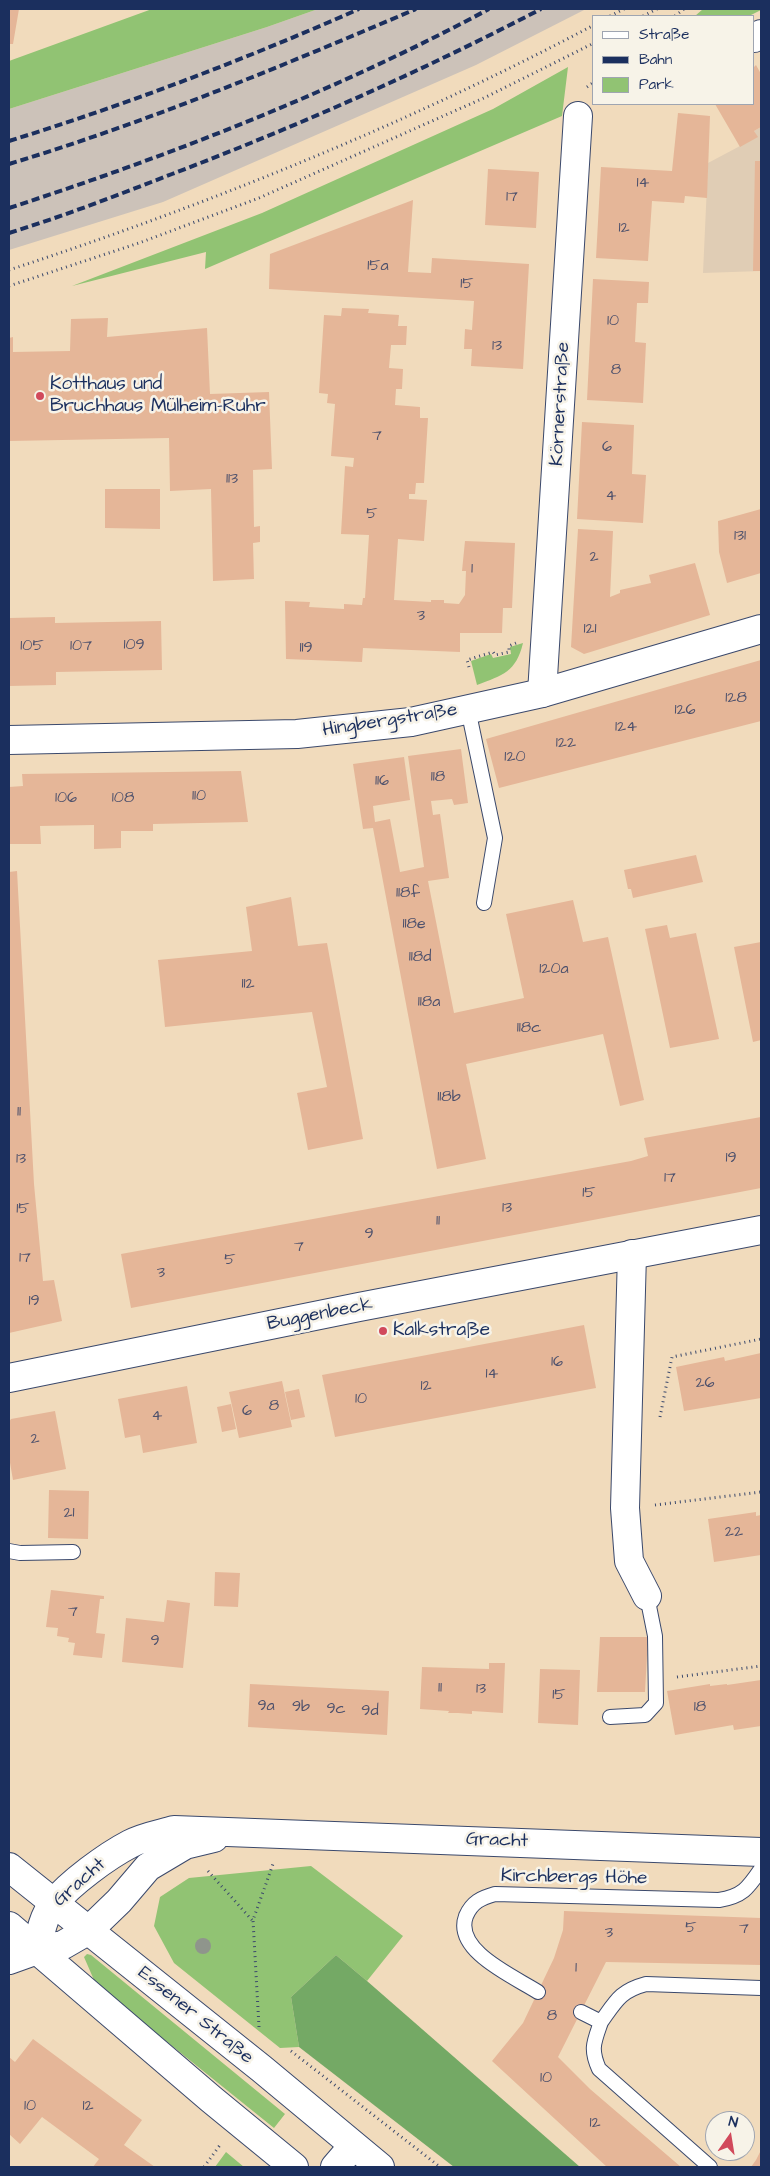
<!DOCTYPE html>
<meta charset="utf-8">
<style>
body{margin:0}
#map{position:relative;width:770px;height:2176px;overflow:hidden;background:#f1dbbc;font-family:"Architects Daughter",sans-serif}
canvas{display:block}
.frame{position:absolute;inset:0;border:10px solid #1b2f5e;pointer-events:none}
.legend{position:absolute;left:592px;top:15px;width:162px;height:90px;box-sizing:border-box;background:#f7f3e8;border:1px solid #9fa5b1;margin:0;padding:6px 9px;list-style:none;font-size:15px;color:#1b2f5e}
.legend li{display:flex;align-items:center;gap:10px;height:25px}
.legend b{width:25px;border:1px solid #9fa5b1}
.north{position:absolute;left:705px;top:2111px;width:50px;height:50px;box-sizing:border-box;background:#f7f3e8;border:1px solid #9fa5b1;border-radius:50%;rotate:13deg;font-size:14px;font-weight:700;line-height:20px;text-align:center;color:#1b2f5e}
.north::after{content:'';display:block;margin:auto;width:18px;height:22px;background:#d1495b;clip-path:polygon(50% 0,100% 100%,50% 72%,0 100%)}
</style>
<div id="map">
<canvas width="770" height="2176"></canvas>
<div class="frame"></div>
<ul class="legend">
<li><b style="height:6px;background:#fff"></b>Straße</li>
<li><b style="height:6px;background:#1b2f5e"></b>Bahn</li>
<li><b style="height:14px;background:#91c373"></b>Park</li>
</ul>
<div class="north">N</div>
</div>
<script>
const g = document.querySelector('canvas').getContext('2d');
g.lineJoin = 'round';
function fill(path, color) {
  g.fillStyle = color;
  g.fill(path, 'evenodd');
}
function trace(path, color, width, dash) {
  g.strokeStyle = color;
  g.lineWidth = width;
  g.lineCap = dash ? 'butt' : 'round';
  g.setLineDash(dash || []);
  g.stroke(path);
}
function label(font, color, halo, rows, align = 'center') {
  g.font = font + ' "Architects Daughter",sans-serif';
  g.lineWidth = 5;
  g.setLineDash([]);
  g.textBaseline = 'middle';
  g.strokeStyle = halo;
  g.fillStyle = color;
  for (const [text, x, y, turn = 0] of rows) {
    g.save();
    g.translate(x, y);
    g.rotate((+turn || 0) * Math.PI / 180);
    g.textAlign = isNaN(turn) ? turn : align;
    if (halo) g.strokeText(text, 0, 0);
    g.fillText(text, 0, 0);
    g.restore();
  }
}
fill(new Path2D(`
 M761,127V271L703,273L708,163L757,137L754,131Z`), '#e0cdb5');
fill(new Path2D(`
 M318,9H586L476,65L163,202L9,250V109L267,27Z`), '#ccc2b9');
fill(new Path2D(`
 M152,9H318L267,27L9,109V61Z
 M703,9H761V10L749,16H695Z
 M568,67L562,116L205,269L206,252L72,286L262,213L493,109Z
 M523,643C516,672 503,675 477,685L471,661L491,654L493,658L511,654L510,647Z
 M311,1866L403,1936L367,1981L336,1955L291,1997L299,2047L280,2048L174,1963L154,1926L160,1897L189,1878Z
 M87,1954L91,1955L285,2114L274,2128L105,1992L94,1980L84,1957Z
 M226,2152L244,2167H215Z`), '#91c373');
fill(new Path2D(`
 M336,1955L367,1981L580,2167H454L299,2047L291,1997Z`), '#74a965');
fill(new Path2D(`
 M9,9H19L13,44H9Z
 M756,65L761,74V127L754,131L758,137L740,147L715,104H754V67Z
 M678,113L710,116L707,198L685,196L684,203L652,201L648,261L596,258L601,167L672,171Z
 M755,161H761V271H753Z
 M488,169L539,172L536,228L485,225Z
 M413,200L408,272L431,273L432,258L529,264L523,369L471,366L472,349H464L465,329L472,330L474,301L269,289L270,254Z
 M593,279L649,282L648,303H637L635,342L646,343L643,403L587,400Z
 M342,308L369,309L368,313L399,315L398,326H407L406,345H391L389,368L403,369L402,389H396L395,405L420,407V418H428L424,483H416L415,494H409V499L427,500L424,541L398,539L394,600L431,602V600H444V603L459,604L465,595L466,571H462L465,541L515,543L512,608H503L502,633H460V652L363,648L362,662L286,659L285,601L310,602L309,607L344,609V604L362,605L363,598H365L369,535L341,534L345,466L353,467L354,458L331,456L335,404L327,403L328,394L319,393L324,315L341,316Z
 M108,318L107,337L207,328L210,394L269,392L272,469L253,470L254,527L260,526V542L253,543L254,579L213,581L211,489L170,491L169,438L9,441V338L13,337V352L70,351L71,319Z
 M582,422L634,425L632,474L646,475L643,523L577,519Z
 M105,489H160V529L105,528Z
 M761,509V573L727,583L719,552L718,521Z
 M578,529L613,531L610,597L620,593V590L651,583L649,575L695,563L710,615L584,654L571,647Z
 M55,617V623L161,621L162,670L56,672V685L9,686V618Z
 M761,660V721L499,788L486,739Z
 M461,749L468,803L454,805L452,799L431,801L433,815L440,814L449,878L428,881L454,1013L524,998L506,914L573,900L583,942L608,937L644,1100L620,1106L603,1034L466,1064L486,1159L437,1169L373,828L363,829L353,764L404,757L410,800L373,806L375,822L390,819L400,872L424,867L408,756Z
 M241,771L248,822L153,824V831H121V848L94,849V825L40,826L41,844H9V787L23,786L22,774Z
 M696,855L703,882L633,898L631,889H628L624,870Z
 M17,871L34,1184L43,1281L54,1280L62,1321L9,1333V872Z
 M291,897L298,946L327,943L363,1139L308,1150L297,1093L327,1087L312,1012L165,1027L158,960L252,951L246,907Z
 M667,925L670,938L696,933L719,1039L670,1048L645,929Z
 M761,942V1040L753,1042L734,947Z
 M761,1117V1188L131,1308L121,1254L631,1161L648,1156L644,1138Z
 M584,1325L596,1388L335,1437L322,1375Z
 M761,1353V1398L684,1411L676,1367L724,1357L725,1361Z
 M282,1381L292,1427L239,1438L229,1392Z
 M187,1386L197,1443L143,1453L140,1435L125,1438L118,1399Z
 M299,1389L305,1417L291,1420L285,1392Z
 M231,1404L236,1429L222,1432L217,1407Z
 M55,1411L66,1469L13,1480L9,1457V1422L11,1419Z
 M49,1490L89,1491L88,1539L48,1538Z
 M756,1512V1516L761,1515V1555L714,1562L708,1519Z
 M215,1572L240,1573L238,1607L214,1606Z
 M51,1590L104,1596V1599H100L96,1633L105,1634L102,1658L73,1655L75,1643L68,1642L69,1638L57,1636L58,1628L46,1627Z
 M167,1600L190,1603L183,1668L122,1662L126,1618L164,1622Z
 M600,1637H648L645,1692H597Z
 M489,1663H505L503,1713L472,1711V1714L458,1713H448L449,1711L420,1709L422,1667L489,1669Z
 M540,1669L580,1670L578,1725L538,1723Z
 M761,1680V1726L734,1730L733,1725L675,1735L667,1691L710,1684V1686L727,1684V1685Z
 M250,1684L389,1691L387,1735L248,1727Z
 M564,1911L761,1918V1965L606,1962L558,2057L590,2089L681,2167H607L492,2061L523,2023L554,1958L563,1930Z
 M33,2039L142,2120L124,2145L155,2167H93L99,2159L42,2117L20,2144L9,2134V2057L15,2062Z
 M761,2150V2167H751L756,2160Z`), '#e5b698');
const service = new Path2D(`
 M468,709L495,838L484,903
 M9,1551L20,1553L73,1552
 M610,1717L645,1715L656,1703L655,1636L647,1596
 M538,1992C515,1977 453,1951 466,1916C472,1902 481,1898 495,1894L719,1900C743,1896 748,1888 761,1869
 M581,2012L601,2022C594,2042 590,2049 599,2069L710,2167
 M601,2022C616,2001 620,1991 646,1984L761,1988`);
const minor = new Path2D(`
 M754,38L761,34
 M542,693L578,116
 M632,1254L625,1508L629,1561L647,1596
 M37,1950C40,1934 43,1916 54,1903C70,1883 107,1856 130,1844C143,1837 160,1834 174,1830L761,1852
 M9,1960L37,1950L63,1945L89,1930L119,1901L148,1867L185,1845L214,1838
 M335,2167L353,2146`);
const tertiary = new Path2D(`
 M9,740L297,734L411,722L542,693L761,629
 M9,1378L359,1307L761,1230`);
const secondary = new Path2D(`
 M9,1867L262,2069L380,2167
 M9,1926L211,2099L294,2167`);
trace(service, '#3b496c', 16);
trace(minor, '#3b496c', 30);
trace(tertiary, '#3b496c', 30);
trace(secondary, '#3b496c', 30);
trace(new Path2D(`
 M610,16L624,9
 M643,16L657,9
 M675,16L684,9
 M587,87L594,82
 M9,270C210,204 407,124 594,25
 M9,286L139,243L259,198L486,97L594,43
 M469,667L467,660L493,652L495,655L509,652V646L516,643
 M660,1417L672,1357L761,1339
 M655,1505L761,1492
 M677,1677L761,1666
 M208,1871L252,1920
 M259,2027L253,1920L273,1864
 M291,2051L440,2167
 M204,2167L220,2145`), '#3b496c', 3, [1, 4]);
trace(service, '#fff', 14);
trace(minor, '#fff', 28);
trace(tertiary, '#fff', 28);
trace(secondary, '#fff', 28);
trace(new Path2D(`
 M9,141C128,104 246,59 359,9
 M9,164C148,122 282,66 416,9
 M9,208C172,155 338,90 489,9
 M9,233C64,216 118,195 172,174C298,126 422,71 541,9`), '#1b2f5e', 4, [8, 4]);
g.fillStyle = '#8f958c';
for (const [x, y] of [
 [203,1946]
]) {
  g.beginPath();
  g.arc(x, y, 8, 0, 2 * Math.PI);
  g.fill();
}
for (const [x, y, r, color] of [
 [40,396,5,"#d1495b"],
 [383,1331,5,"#d1495b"]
]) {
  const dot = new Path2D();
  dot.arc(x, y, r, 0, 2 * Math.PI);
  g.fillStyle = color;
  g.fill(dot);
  trace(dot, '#f7f3e8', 2);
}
label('16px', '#4e516c', null, [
 ["14",643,184],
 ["17",512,198],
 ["12",624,229],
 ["15a",378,267],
 ["15",467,285],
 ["10",613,322],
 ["13",497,347],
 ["8",616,371],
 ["7",377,437],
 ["6",607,448],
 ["113",232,480],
 ["4",611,497],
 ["5",372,515],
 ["131",740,537],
 ["2",594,558],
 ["1",472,570],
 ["3",421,617],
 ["121",590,630],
 ["109",134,646],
 ["105",32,647],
 ["107",81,647],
 ["119",306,649],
 ["128",736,699],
 ["126",685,711],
 ["124",626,728],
 ["122",566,744],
 ["120",515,758],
 ["118",438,778],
 ["116",382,782],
 ["110",199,797],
 ["106",66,799],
 ["108",123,799],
 ["118f",408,894],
 ["118e",414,925],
 ["118d",420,958],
 ["120a",554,970],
 ["112",248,985],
 ["118a",429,1003],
 ["118c",529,1029],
 ["118b",449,1098],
 ["11",19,1113],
 ["19",731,1159],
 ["13",21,1160],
 ["17",670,1179],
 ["15",589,1194],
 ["13",507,1209],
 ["15",23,1210],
 ["11",438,1222],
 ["9",369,1235],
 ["7",299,1248],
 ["17",25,1259],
 ["5",230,1261],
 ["3",161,1274],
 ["19",34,1302],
 ["16",557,1363],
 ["14",492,1375],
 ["26",705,1384],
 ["12",426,1387],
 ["10",361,1400],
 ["8",274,1407],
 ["6",247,1412],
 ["4",157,1417],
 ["2",35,1440],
 ["21",69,1514],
 ["22",734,1533],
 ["7",73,1613],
 ["9",155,1642],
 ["11",440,1689],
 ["13",481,1690],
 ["15",559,1696],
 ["9a",266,1707],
 ["9b",301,1708],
 ["18",700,1708],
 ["9c",336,1710],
 ["9d",370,1712],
 ["5",691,1929],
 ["7",744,1930],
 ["3",609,1934],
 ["1",576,1969],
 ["8",552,2017],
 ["10",546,2079],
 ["10",30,2107],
 ["12",88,2107],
 ["12",595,2124]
]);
label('19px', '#1b2f5e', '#f7f3e8', [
 ["Kotthaus und",50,385],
 ["Bruchhaus Mülheim-Ruhr",50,407],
 ["Kalkstraße",393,1331]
], 'left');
label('19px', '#1b2f5e', '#f7f3e8', [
 ["Körnerstraße",561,404,-87],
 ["Hingbergstraße",390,721,-9],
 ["Buggenbeck",320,1315,-11],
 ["Gracht",497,1841,2],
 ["Kirchbergs Höhe",574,1878,1],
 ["Gracht",80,1883,-42],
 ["Essener Straße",195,2016,39]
]);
</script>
